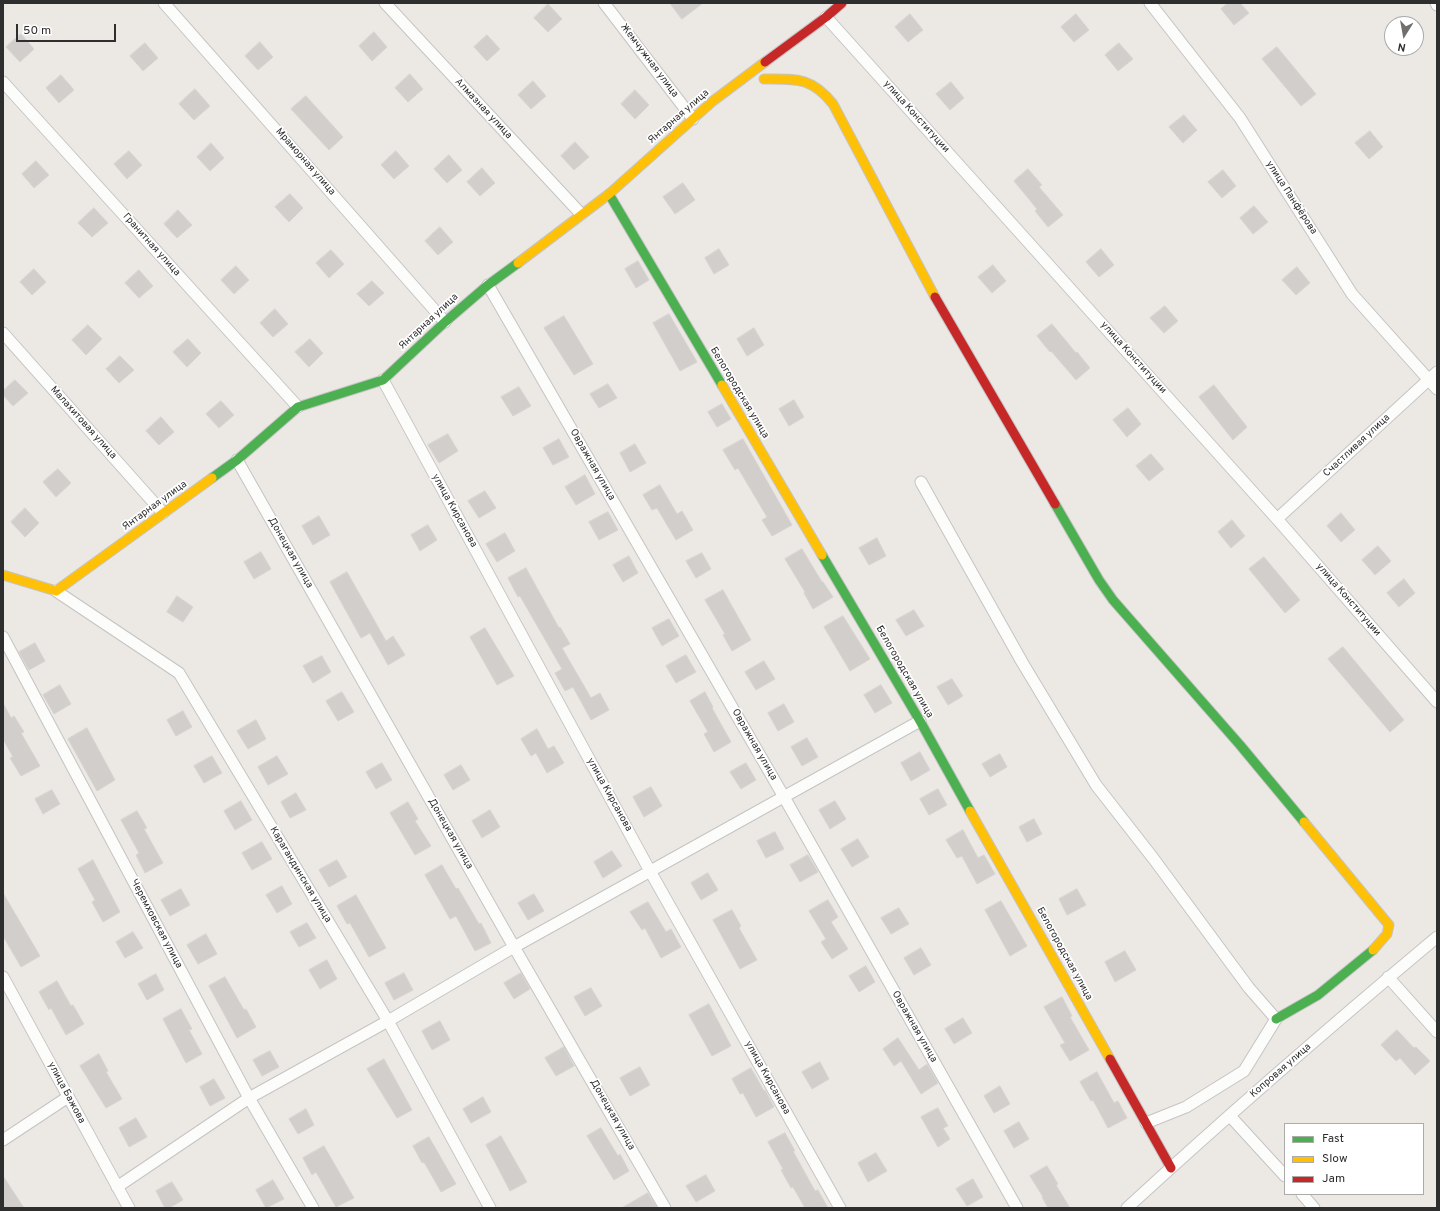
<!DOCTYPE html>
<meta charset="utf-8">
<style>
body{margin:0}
#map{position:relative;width:1440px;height:1211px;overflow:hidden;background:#ece8e4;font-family:Overpass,sans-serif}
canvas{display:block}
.frame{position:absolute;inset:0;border:4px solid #2e2e2e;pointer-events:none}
.legend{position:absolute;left:1284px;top:1123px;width:140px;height:72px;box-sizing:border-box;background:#fff;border:1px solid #ababab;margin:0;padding:5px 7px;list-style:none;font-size:12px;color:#2e2e2e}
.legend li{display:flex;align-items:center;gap:8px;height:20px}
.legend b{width:20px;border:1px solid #ababab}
.north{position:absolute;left:1384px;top:16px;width:40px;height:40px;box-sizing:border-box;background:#fff;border:1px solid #ababab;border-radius:50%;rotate:191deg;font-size:11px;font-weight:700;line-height:16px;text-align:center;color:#2e2e2e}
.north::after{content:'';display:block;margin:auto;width:14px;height:18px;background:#706f6e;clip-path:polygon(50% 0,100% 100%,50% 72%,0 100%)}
.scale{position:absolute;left:16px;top:24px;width:100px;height:18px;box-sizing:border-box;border:2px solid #2e2e2e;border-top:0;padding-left:5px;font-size:12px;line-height:14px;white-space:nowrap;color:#2e2e2e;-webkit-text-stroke:3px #fff;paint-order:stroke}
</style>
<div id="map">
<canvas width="1440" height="1211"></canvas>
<div class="frame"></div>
<ul class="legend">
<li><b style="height:5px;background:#4caf50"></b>Fast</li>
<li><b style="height:5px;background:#ffc107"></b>Slow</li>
<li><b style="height:5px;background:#c62828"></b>Jam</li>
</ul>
<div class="north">N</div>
<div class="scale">50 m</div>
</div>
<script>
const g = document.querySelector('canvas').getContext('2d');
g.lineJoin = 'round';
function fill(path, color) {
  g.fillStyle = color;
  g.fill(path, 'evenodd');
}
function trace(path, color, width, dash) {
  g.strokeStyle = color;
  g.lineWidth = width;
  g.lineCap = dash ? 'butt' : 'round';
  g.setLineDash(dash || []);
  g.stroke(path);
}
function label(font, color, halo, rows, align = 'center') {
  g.font = font + ' Overpass,sans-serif';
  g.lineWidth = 3.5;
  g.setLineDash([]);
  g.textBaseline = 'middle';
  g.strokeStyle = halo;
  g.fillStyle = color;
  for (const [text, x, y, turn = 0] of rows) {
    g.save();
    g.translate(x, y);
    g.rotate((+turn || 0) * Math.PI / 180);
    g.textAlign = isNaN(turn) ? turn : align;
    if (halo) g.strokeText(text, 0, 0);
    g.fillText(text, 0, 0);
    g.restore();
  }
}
const building = new Path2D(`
 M670,3H703L682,19Z
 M1228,3H1240L1249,13L1234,25L1221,9Z
 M548,4L562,19L548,32L534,18Z
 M910,14L923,30L908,42L895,27Z
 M1076,14L1089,30L1074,42L1061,27Z
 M374,32L387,47L372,61L359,46Z
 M21,34L34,49L20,62L6,47Z
 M487,35L500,49L487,61L474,47Z
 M260,42L273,57L258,70L245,56Z
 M145,43L158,58L143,71L130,56Z
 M1119,43L1133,59L1118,71L1105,55Z
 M1277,47L1316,94L1301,106L1262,59Z
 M410,74L423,89L408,102L395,88Z
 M61,75L74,90L59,103L46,88Z
 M533,81L546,96L531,109L518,95Z
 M951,82L964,98L950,110L936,94Z
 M195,89L210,106L194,120L179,104Z
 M635,90L649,105L635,119L621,104Z
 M306,96L343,137L329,150L291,109Z
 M1184,115L1197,130L1183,143L1169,127Z
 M1370,131L1383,147L1369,159L1355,143Z
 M575,142L589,157L574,170L561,156Z
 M211,143L224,158L210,171L197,157Z
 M129,151L142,165L127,179L114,164Z
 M396,151L409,166L394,179L381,165Z
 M449,155L462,170L447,183L434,169Z
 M36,161L49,175L34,188L22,174Z
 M482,168L495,183L480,196L467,182Z
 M1028,169L1042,185L1039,187L1063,215L1048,227L1035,211L1037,209L1014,181Z
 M1223,170L1236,186L1222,198L1208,182Z
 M683,183L695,200L675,214L663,197Z
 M290,194L303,208L289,222L275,207Z
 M1254,206L1268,222L1253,234L1240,218Z
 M94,208L108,223L92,237L78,223Z
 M178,210L192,225L177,238L164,224Z
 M440,227L453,242L438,255L425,241Z
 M719,249L729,265L714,274L705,258Z
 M1101,249L1114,265L1099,277L1086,262Z
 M331,250L344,264L329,278L316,263Z
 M638,261L649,280L636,288L625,269Z
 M993,265L1006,281L992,293L978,277Z
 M236,266L249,280L234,294L221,280Z
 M1297,267L1310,283L1296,295L1282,280Z
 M34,269L46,282L32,295L20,282Z
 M139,270L153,286L139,298L125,283Z
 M372,281L384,293L369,306L357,294Z
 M1165,306L1178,321L1164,333L1150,318Z
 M275,309L288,324L273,337L260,323Z
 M669,314L697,362L680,371L653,323Z
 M564,316L593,364L574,375L544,328Z
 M1052,324L1076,353L1077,352L1090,368L1076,380L1051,351L1050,352L1037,336Z
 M88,325L102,339L86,355L72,340Z
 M754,328L764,345L747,356L737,339Z
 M188,339L201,353L187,367L173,352Z
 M310,339L323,353L309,367L295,352Z
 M120,356L134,370L119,383L106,369Z
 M15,380L28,393L13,406L3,395V391Z
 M608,384L617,398L599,408L590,394Z
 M1214,385L1247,427L1233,440L1199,397Z
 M519,387L531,406L513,416L501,397Z
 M794,400L804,417L789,426L779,409Z
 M221,401L234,415L219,428L206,414Z
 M722,404L731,419L717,427L708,412Z
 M1128,408L1141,424L1127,437L1113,420Z
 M161,417L174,432L159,445L146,431Z
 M448,434L458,451L439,463L428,445Z
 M559,439L569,457L553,465L543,448Z
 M743,439L792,525L772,536L762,520L767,517L738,468L735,470L723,450Z
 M635,444L646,463L630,472L620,453Z
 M1151,454L1164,469L1149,481L1136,466Z
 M58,469L71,483L56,497L43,482Z
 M585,475L595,494L576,505L565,487Z
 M660,485L677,514L682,511L693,530L676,540L657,508L652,510L643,495Z
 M485,491L496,508L479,518L468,501Z
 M25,508L39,523L25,537L11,522Z
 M608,512L618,530L599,540L589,522Z
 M1341,513L1355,530L1341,542L1327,526Z
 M319,516L330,535L313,545L302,526Z
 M1232,520L1245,536L1231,548L1218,532Z
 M428,525L437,540L420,551L411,535Z
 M505,533L515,551L497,562L486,544Z
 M877,538L886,556L869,565L859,548Z
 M1378,546L1391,561L1375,575L1362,560Z
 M802,549L822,582H823L833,597L813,609L804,593L805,592L785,559Z
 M261,552L271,569L254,579L244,562Z
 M702,553L711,569L696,578L686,561Z
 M629,556L638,573L623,582L613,565Z
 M1264,557L1300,600L1285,613L1249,569Z
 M526,568L559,628L560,627L570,644L562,648L591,698L600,693L609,710L591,720L573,687L565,691L555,673L562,669L520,596L518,597L508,578Z
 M347,572L386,641L393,636L405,655L388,665L370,633L361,638L330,582Z
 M1404,579L1415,593L1399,607L1387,593Z
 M723,590L751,640L732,651L723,635L725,634L705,600Z
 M177,596L193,607L183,622L167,612Z
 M914,610L924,626L906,636L896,620Z
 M843,616L870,659L850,671L824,627Z
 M669,619L679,636L662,646L652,628Z
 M485,628L514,676L497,685L470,637Z
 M35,643L45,661L29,670L19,652Z
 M1343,647L1404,720L1390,732L1328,659Z
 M686,655L696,672L676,683L666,666Z
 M322,656L331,672L313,683L303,666Z
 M764,661L775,679L756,690L745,672Z
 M952,679L963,696L948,705L937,687Z
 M60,685L71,704L54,714L43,695Z
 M881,685L892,703L875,713L864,695Z
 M342,692L354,712L338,721L326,701Z
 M705,692L713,707L712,708L731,742L714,752L704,734L708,732L690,701Z
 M3,703L11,718L14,716L24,732L21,733L40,766L21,776L10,758L13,757L3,739Z
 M784,704L794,722L778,731L768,713Z
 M183,711L192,727L176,736L167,720Z
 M256,720L266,739L248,749L237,731Z
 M87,728L115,780L97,791L68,739Z
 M537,729L548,749L554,746L564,763L547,773L536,753L531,756L521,739Z
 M807,738L818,757L802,766L791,747Z
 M920,752L930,770L911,781L901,763Z
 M1000,754L1007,767L990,777L982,764Z
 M212,756L222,773L204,783L194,766Z
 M277,756L288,774L268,785L258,767Z
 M382,763L392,780L376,789L366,772Z
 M746,763L756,780L741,789L730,772Z
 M461,765L470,780L453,790L444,775Z
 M651,787L662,806L644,817L633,797Z
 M938,789L947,805L929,815L920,799Z
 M52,790L60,804L43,814L35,799Z
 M296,793L306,810L290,818L281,802Z
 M241,801L252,820L235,830L224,811Z
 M835,801L846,819L830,829L819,810Z
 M408,802L418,819L415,821L431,846L415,855L390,813Z
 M490,810L500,827L482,838L472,821Z
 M137,811L147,828L144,829L163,863L145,873L136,855L139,853L121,820Z
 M1034,819L1042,834L1027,842L1019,827Z
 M963,830L978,858L984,855L995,874L977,884L962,856L957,858L946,840Z
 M775,832L784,849L766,858L757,841Z
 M858,839L869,857L852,867L841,849Z
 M262,842L272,859L252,870L242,853Z
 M612,851L622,866L603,878L594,862Z
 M808,855L818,872L800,882L790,865Z
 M93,860L120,912L103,922L92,902L95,900L78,869Z
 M337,860L347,877L329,887L319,870Z
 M442,865L456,889L458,888L479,924L481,923L491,943L475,951L456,916L450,919L425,875Z
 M708,873L718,890L701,900L691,883Z
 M282,886L292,904L277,913L266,895Z
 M181,889L190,905L170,916L161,900Z
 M1077,889L1086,905L1067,915L1059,899Z
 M3,893L40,956L21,967L3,936Z
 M534,894L544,911L528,920L518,903Z
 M356,895L386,948L369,957L350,923L347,924L337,906Z
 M828,900L838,917L831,922L848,949L832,959L821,942L826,939L809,911Z
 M1001,901L1027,946L1010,956L985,910Z
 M648,902L666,932L671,929L681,947L661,958L645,928L642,930L630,912Z
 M899,908L909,924L891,934L881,918Z
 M732,910L741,926L739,928L757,960L740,969L713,920Z
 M307,923L316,938L299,947L290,932Z
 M133,932L143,948L125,958L116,942Z
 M206,934L217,954L198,964L187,945Z
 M921,948L931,965L914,975L904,958Z
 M1125,951L1136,970L1115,982L1105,962Z
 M327,960L337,979L320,989L309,970Z
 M866,966L875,982L859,992L849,976Z
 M404,973L413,990L394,1000L385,983Z
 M521,973L530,989L514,999L504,983Z
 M156,974L164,990L147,1000L138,984Z
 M225,977L244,1010L246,1009L256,1027L237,1038L209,986Z
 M57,981L71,1006L73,1005L84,1024L66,1035L51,1008L49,1010L39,992Z
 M591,988L602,1006L585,1016L574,997Z
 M1062,997L1072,1016L1070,1017L1089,1050L1070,1061L1060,1045L1065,1043L1044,1007Z
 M709,1004L731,1046L712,1056L689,1015Z
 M181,1009L192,1029L189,1030L202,1054L186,1063L163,1019Z
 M963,1018L972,1033L954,1044L945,1029Z
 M440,1021L450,1040L432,1050L422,1031Z
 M1397,1030L1414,1048L1416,1047L1430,1061L1415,1075L1400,1058L1396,1061L1381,1045Z
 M898,1038L919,1070L927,1064L938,1083L921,1094L901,1061L894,1066L883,1049Z
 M564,1047L574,1066L556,1076L545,1058Z
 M270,1051L279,1067L262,1076L253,1060Z
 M99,1054L108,1071L106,1072L122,1099L106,1108L80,1066Z
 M384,1059L412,1110L397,1118L367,1069Z
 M820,1062L829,1079L812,1089L802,1072Z
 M640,1067L650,1085L630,1096L620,1078Z
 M751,1068L764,1091L765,1090L774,1107L756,1117L743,1093L740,1094L732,1079Z
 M1097,1072L1114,1103L1118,1101L1127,1118L1108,1128L1093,1100L1091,1101L1080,1082Z
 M214,1079L225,1098L210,1106L200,1087Z
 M1000,1086L1010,1104L994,1113L984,1096Z
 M483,1097L491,1112L471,1123L463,1109Z
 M938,1108L948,1126L943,1128L950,1139L938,1147L921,1117Z
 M306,1109L314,1125L298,1134L289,1119Z
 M136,1118L147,1137L129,1147L119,1128Z
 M1019,1122L1029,1139L1014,1148L1004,1131Z
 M601,1128L618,1156L620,1154L629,1171L614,1180L587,1136Z
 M785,1133L795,1151H793L815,1191L818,1190L828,1208H805L793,1187L791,1188L781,1170L783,1169L768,1142Z
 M501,1136L527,1182L510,1191L486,1145Z
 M429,1137L456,1184L441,1192L424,1162L422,1163L413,1146Z
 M324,1146L354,1198L336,1207L316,1172L312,1175L303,1158Z
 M876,1153L887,1171L868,1182L858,1163Z
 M1047,1166L1058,1184L1056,1185L1070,1208H1048L1042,1197H1043L1030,1176Z
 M706,1175L715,1191L696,1202L686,1186Z
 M3,1176L24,1208H3Z
 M973,1179L983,1197L967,1206L956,1189Z
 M273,1180L284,1199L266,1208L256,1190Z
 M172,1182L183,1200L169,1208H165L156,1191Z
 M648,1193L657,1208H622Z`);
fill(building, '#d1cecb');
trace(building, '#d7d4d0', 1);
const street = new Path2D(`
 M164,3L445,322
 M385,3L581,214
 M604,3L693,119
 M1150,3L1240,118L1352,294L1437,389
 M1436,3L1437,5
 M826,17L1277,519L1437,702
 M3,82L298,407
 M488,285L784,797L1017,1208
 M3,333L163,513
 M383,380L650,871L840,1208
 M237,460L514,947L665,1208
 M921,482L1022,662L1096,785L1153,858L1249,988L1276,1019L1244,1071L1186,1107L1146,1123
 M1277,519L1437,372
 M56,591L179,673L388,1021L490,1208
 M3,637L249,1098L313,1208
 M3,977L129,1208
 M1388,977L1437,1032
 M1230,1116L1285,1176
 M3,1140L68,1097
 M117,1187L249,1098L388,1021L514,947L920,721
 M1302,1194L1314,1208
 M1127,1208C1228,1115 1332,1025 1437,937`);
const fast = new Path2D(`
 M609,194L722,385
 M212,478L237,460L298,407L383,380L445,322L488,285L518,263
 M1055,504L1099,580L1113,600L1240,745L1304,822
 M822,555L920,721L970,811
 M1276,1019L1318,995L1373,950`);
const slow = new Path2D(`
 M764,79C796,79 812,77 833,104L935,297
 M518,263L609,194L713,101L765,62
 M722,385L822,555
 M3,575L56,591L212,478
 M970,811L1110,1059
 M1304,822L1389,925L1387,934L1373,950`);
const jam = new Path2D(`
 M765,62L826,17L842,3
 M935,297L1055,504
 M1110,1059L1171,1168`);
trace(street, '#c5c4c5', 13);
trace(fast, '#c5c4c5', 11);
trace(slow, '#c5c4c5', 11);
trace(jam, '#c5c4c5', 11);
trace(street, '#fcfcfb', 11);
trace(fast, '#4caf50', 9);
trace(slow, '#ffc107', 9);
trace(jam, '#c62828', 9);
label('10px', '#2e2e2e', '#fff', [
 ["Жемчужная улица",649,61,53],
 ["Алмазная улица",483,109,47],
 ["Янтарная улица",679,117,-41],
 ["улица Конституции",916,117,48],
 ["Мраморная улица",305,162,49],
 ["улица Панфёрова",1291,198,57],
 ["Гранитная улица",151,245,48],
 ["Янтарная улица",429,322,-43],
 ["улица Конституции",1133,358,48],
 ["Белогородская улица",739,393,59],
 ["Малахитовая улица",83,423,48],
 ["Счастливая улица",1357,446,-43],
 ["Овражная улица",592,465,60],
 ["Янтарная улица",155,506,-36],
 ["улица Кирсанова",454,511,61],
 ["Донецкая улица",290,553,60],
 ["улица Конституции",1348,600,49],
 ["Белогородская улица",904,672,60],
 ["Овражная улица",754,745,60],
 ["улица Кирсанова",609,795,61],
 ["Донецкая улица",450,834,60],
 ["Карагандинская улица",300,875,59],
 ["Черемховская улица",156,924,62],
 ["Белогородская улица",1064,954,61],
 ["Овражная улица",914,1027,60],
 ["Копровая улица",1281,1071,-41],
 ["улица Кирсанова",767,1078,61],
 ["улица Бажова",66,1093,62],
 ["Донецкая улица",612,1115,60]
]);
</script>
